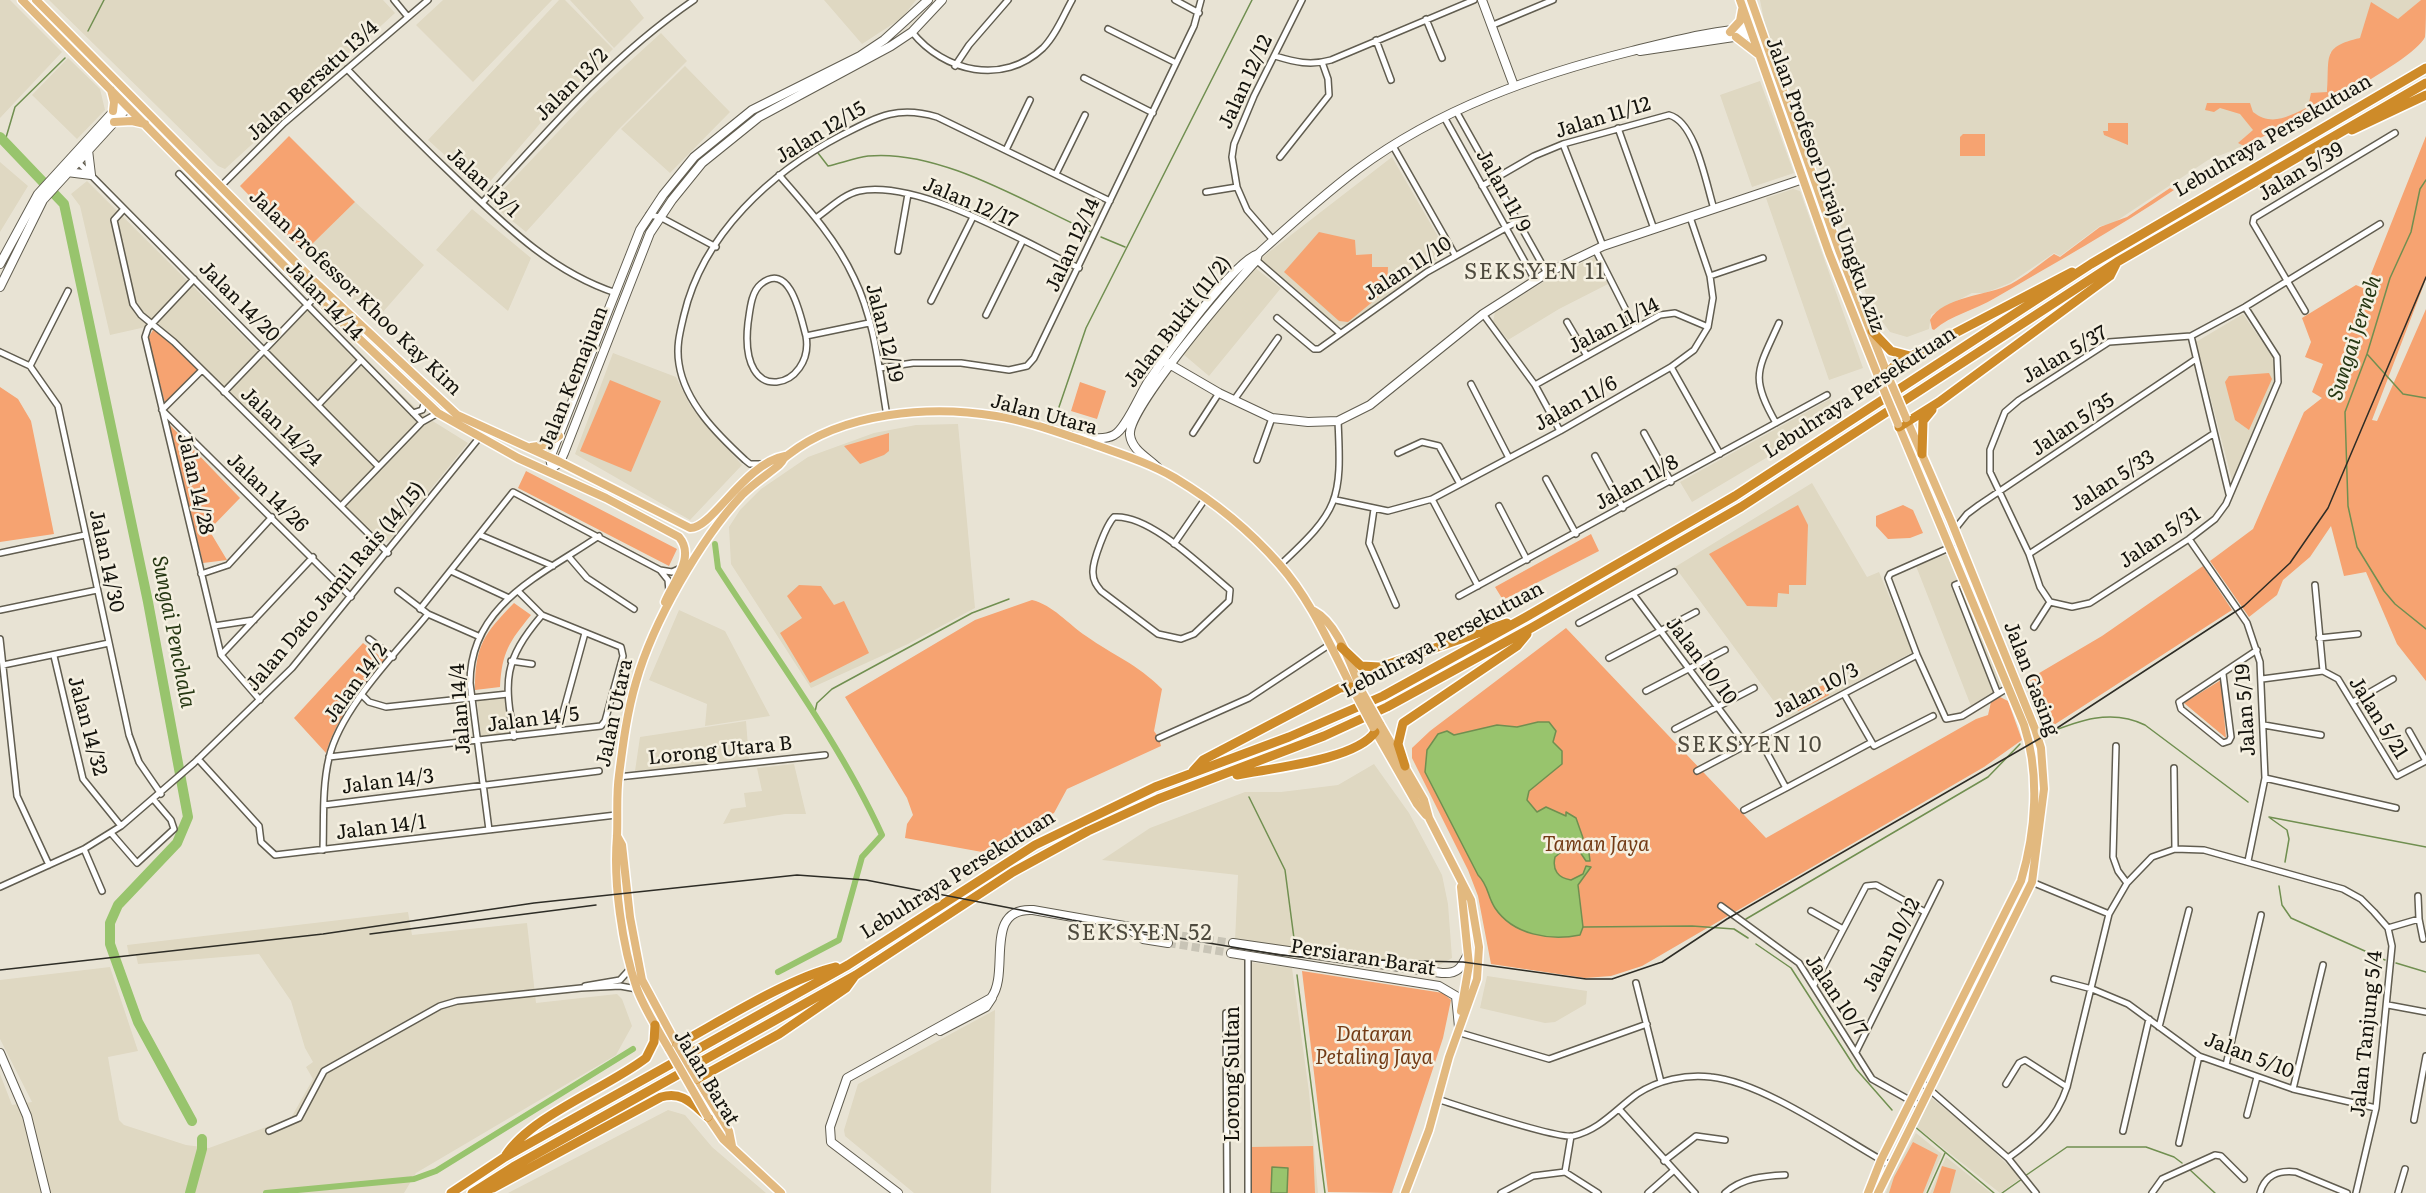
<!DOCTYPE html>
<style>
body{margin:0}
canvas{display:block;background:#e8e3d4}
</style>
<canvas width="2426" height="1193"></canvas>
<script>
const g = document.querySelector('canvas').getContext('2d');
g.lineJoin = 'round';
function fill(path, color) {
  g.fillStyle = color;
  g.fill(path, 'evenodd');
}
function trace(path, color, width, dash) {
  g.strokeStyle = color;
  g.lineWidth = width;
  g.lineCap = dash ? 'butt' : 'round';
  g.setLineDash(dash || []);
  g.stroke(path);
}
function label(font, color, halo, rows, align = 'center') {
  g.font = font + ' Literata,serif';
  g.lineWidth = 5;
  g.setLineDash([]);
  g.textBaseline = 'middle';
  g.strokeStyle = halo;
  g.fillStyle = color;
  for (const [text, x, y, turn = 0] of rows) {
    g.save();
    g.translate(x, y);
    g.rotate((+turn || 0) * Math.PI / 180);
    g.textAlign = isNaN(turn) ? turn : align;
    if (halo) g.strokeText(text, 0, 0);
    g.fillText(text, 0, 0);
    g.restore();
  }
}
fill(new Path2D(`
 M0,0H10L62,52L0,118Z
 M49,0H383L395,13L225,169L218,166Z
 M443,0H552L473,82L416,25Z
 M559,0H565L613,49L550,112L487,185H478L428,140Z
 M570,0H630L644,18L614,48Z
 M824,0H916L902,18L862,44Z
 M1760,0H2421L2400,18L2369,38H2359L2330,53L2327,92L2311,108L2244,146L2208,160L2112,224L2100,226L2060,256L2054,253L2010,283L1985,293H1972L1941,309L1931,315L1929,329L1907,337L1890,332L1870,305L1797,108L1791,100L1786,57L1781,50L1768,41Z
 M661,33L687,61L618,130L526,232L495,207L496,197L594,94Z
 M68,58L100,89L105,110L77,139L32,95Z
 M685,66L730,112L670,173L621,129Z
 M1760,81L1794,173L1752,187L1720,95Z
 M1392,157L1447,252L1347,325L1337,326L1260,259Z
 M0,162L28,186L0,232Z
 M87,181L263,356L312,306L423,415L468,443L389,541L382,543L159,324L110,335L80,206L71,194Z
 M1793,189L1800,191L1863,368L1829,380L1766,198Z
 M355,202L424,265L375,321L304,252Z
 M472,209L531,258L508,311L436,250Z
 M1596,256L1610,283L1559,309L1508,340L1493,322L1495,312L1545,281Z
 M1254,267L1281,288L1209,376L1183,354Z
 M2243,314L2274,359L2277,380L2232,480L2196,342Z
 M613,353L676,377L690,405L742,465L690,520L575,454Z
 M1830,399L1840,414L1692,502L1680,482Z
 M958,424L975,608L908,644L811,688L731,564L729,527L740,510L761,489L808,457L874,433L916,425Z
 M1812,483L1867,577L1879,572L1913,652L1787,719L1675,567Z
 M1945,555L1950,556L2003,685L1971,706L1916,566Z
 M679,610L725,631L770,716L705,726L707,704L649,680Z
 M504,696L509,734L481,738L477,699Z
 M746,721L749,759L635,771L640,737Z
 M794,764L806,814H785L723,824L731,809L746,807L744,793L762,791L757,768Z
 M1374,764L1409,813L1442,875L1448,904L1452,958L1438,966L1337,957L1235,941L1238,875L1102,860L1150,828L1245,792H1281L1338,785Z
 M408,912L412,935L527,923L536,1003L617,994L622,999L632,1026L616,1055L416,1173L404,1193H0V1074L12,1105L32,1102L0,1039V980L110,967L138,1051L108,1057L119,1120L124,1125L186,1145L209,1148L291,1118L313,1079L306,1067L313,1062L305,1048L291,1001L259,954L138,964L136,955L129,956L127,945Z
 M1249,962L1292,968L1309,1092L1318,1193H1250Z
 M1487,976L1587,991L1586,1004L1555,1022L1545,1023L1480,1008Z
 M995,1010L991,1193H914L845,1136L844,1130L858,1084Z
 M1929,1096L1975,1133L2021,1178L2000,1193L1914,1125Z
 M668,1110L685,1115L712,1147L766,1193H508Z
 M1916,1133L1942,1154L1925,1193H1886L1891,1178Z
 M1946,1157L1991,1193H1930Z`), '#dfd8c2');
fill(new Path2D(`
 M2421,0H2426C2426,10 2426,27 2425,37C2412,64 2277,130 2244,146L2238,143L2253,130L2240,114L2220,108L2214,112L2205,110L2207,103H2250L2253,112C2272,127 2289,116 2308,107L2311,93L2327,92C2330,56 2321,47 2360,38L2371,2L2398,19Z
 M2108,123H2128V145L2104,135L2103,131H2108Z
 M1963,134H1985V156H1960V137Z
 M289,136L355,202L304,252L240,186Z
 M2426,136V279L2372,420L2377,421L2426,309V681L2397,644L2366,572L2344,576L2331,526L2310,557L2283,580L2277,595L2249,617L2210,561L2253,529L2304,412L2322,398L2312,392L2323,364L2305,357L2311,342L2302,318L2356,285L2365,289Z
 M2170,188L2174,190C2116,229 2055,263 1995,298C1975,310 1951,315 1934,330L1932,329L1930,320C1943,296 1988,296 2011,284C2026,276 2040,264 2054,254L2060,257L2100,227L2127,217Z
 M1319,232L1355,240L1356,255L1372,254V267H1388L1387,290L1348,322L1339,321L1284,272Z
 M155,327L198,370L165,403L148,338Z
 M2269,373L2272,379L2249,430L2235,420L2225,382L2229,376Z
 M610,380L661,401L631,472L580,451Z
 M1080,382L1106,391L1097,419L1071,411Z
 M0,387L18,399L31,421L54,534L0,542Z
 M169,424L240,498L209,530L227,560L203,563Z
 M889,433V451L884,455L860,464L844,446Z
 M526,471L677,549L669,566L518,488Z
 M1798,505L1808,525L1806,585H1789V594L1778,593L1777,607L1747,606L1709,554Z
 M1903,505L1913,510L1923,533L1910,538L1888,539L1876,526V516Z
 M1591,534L1599,551L1503,600L1495,587Z
 M2203,566L2232,610L2043,732L2024,682L2102,636Z
 M799,585L821,586L834,605L844,601L869,653L810,683L780,633L802,618L787,596Z
 M1032,600C1053,605 1068,624 1086,636C1114,656 1136,663 1162,689L1154,731L1159,738L1161,746L1067,789L1054,813L982,852L905,838L907,824L913,815L907,798L845,697L975,620Z
 M514,603L531,615C509,642 502,652 500,687L475,690C475,645 484,634 514,603Z
 M1566,628L1766,838L1976,719L1988,715L1991,702L2000,697L2008,701L2022,740L1984,767L1642,966L1611,976L1585,978L1491,964L1478,896L1468,870L1412,758V748L1430,731Z
 M363,643L386,661C361,690 337,716 326,753L294,718Z
 M2221,680L2226,738L2184,703Z
 M1824,685L1829,695L1798,711L1791,696Z
 M1302,971L1443,993L1451,1000L1443,1038L1392,1193L1328,1192Z
 M1913,1142L1938,1155L1923,1193H1889L1894,1177Z
 M1313,1146L1315,1193H1251V1147Z
 M1942,1166L1956,1170L1950,1193H1933Z`), '#f6a371');
const water = new Path2D(`
 M1538,722H1549L1556,731L1553,742L1562,751V764L1529,791L1527,800L1537,812L1546,807L1566,816V812L1576,818L1583,838L1580,844L1589,853L1590,861H1586L1578,849L1566,848L1555,857C1552,870 1558,878 1571,880L1583,874L1586,866L1591,867L1578,885L1583,927L1580,935C1550,941 1513,935 1495,908C1487,896 1489,886 1478,875L1425,772L1427,750L1438,734L1447,731L1454,735L1497,725L1517,727Z
 M1272,1167L1288,1168L1287,1193H1271Z`);
fill(water, '#98c46d');
trace(water, '#708f50', 1.5);
trace(new Path2D(`
 M88,31L104,0
 M5,141L15,107L65,58
 M818,153L828,166C841,163 855,158 868,156C941,149 1026,203 1091,232
 M2426,180L2420,189L2411,232L2390,278L2367,354L2345,412L2348,506L2357,547L2384,591L2395,604L2426,629
 M1101,237L1125,247
 M2367,354L2403,394L2426,398
 M1059,407L1086,328L1252,0
 M814,716L817,703L832,689L972,613L1009,599
 M2045,734C2078,721 2111,708 2145,725L2248,802
 M1249,797L1285,870L1295,946
 M2269,817L2426,847
 M2270,818L2287,830L2289,839L2285,862
 M2279,886L2282,905L2291,918L2385,960
 M1746,919L1988,777L2020,744
 M1583,927L1692,926L1734,929L1748,938
 M1756,944L1791,968L1856,1069L1892,1110
 M2396,963L2426,972
 M1297,975L1325,1193
 M1914,1126L1994,1193
 M2189,1169L2215,1193
 M2025,1176L2067,1147H2146L2174,1157L2182,1163
 M1927,1193L1945,1153
 M2002,1193L2022,1179`), '#708f50', 1.5);
trace(new Path2D(`
 M715,544L718,568C774,655 839,741 882,835L862,857L839,940L778,972
 M266,1193L414,1179L436,1171L633,1049`), '#98c46d', 6);
trace(new Path2D(`
 M0,137L64,204L148,602L188,817L177,843L118,905L110,923V944L138,1022L192,1121
 M190,1193L202,1149V1139`), '#98c46d', 10);
trace(new Path2D(`
 M1170,934L1233,943
 M1168,943L1231,953`), '#c8c4b6', 8, [8, 4]);
const street = new Path2D(`
 M394,0L408,17
 M1175,0L1199,13
 M1426,19L1442,58
 M1493,25L1553,0
 M1108,29L1176,63
 M912,32C944,72 1003,86 1043,48C1056,35 1063,16 1072,0
 M1376,40L1391,80
 M1275,56C1295,62 1310,66 1331,60L1474,0
 M955,66L969,45L1008,0
 M347,69C385,109 424,148 464,186C510,230 555,273 616,293
 M1084,78L1153,113
 M1456,111L1547,273
 M1444,117L1535,280
 M1618,128L1654,229
 M1563,144L1603,246
 M1393,146L1455,255
 M1006,150L1030,100
 M1280,157L1329,95L1328,79L1322,62
 M77,161L378,466
 M179,174L422,422
 M1056,174L1085,115
 M779,175C807,207 836,239 854,278C875,321 879,370 887,416
 M1482,186L1534,156L1563,144L1669,115C1696,122 1706,184 1714,209
 M219,188L284,123L428,0
 M1206,192L1237,187
 M482,203C548,130 612,56 694,0
 M124,209L114,220L133,304L141,315L174,342L388,553
 M649,215L660,217L716,247
 M816,218C829,209 844,194 859,191C919,179 1024,242 1079,268
 M1273,240L1247,210L1237,187L1232,157L1234,144L1254,96L1302,0
 M1595,249L1635,328
 M898,251L908,194
 M1255,259L1340,333
 M1710,276L1763,258
 M194,279L148,328L145,337L221,655L260,700
 M931,301L973,217
 M2245,307L2277,357L2278,382L2226,504L2215,519L2189,539L2090,603L2072,607L2050,602L2040,587L2029,554L1990,472V450L2005,412L2019,400L2109,342L2191,336L2245,307L2380,224
 M2305,311L2253,223L2254,218L2395,133
 M1483,314L1535,385L1560,431
 M986,315L1022,242
 M1277,318L1314,349H1319L1427,272L1518,221
 M1567,322L1587,356
 M806,336C815,387 738,412 748,323C750,310 751,292 761,284C791,260 801,319 806,336L869,323
 M2191,336L2229,494
 M0,352L30,366L58,406L129,735L139,762L161,794
 M30,366L68,291
 M1671,367L1720,454
 M880,368L913,363H961L1009,370L1027,366L1034,358L1194,26L1201,0
 M202,370L162,410L351,597
 M1471,384L1509,458
 M1535,385L1660,315L1675,313L1708,327
 M224,392L315,297
 M1234,400L1278,338
 M319,404L361,360
 M413,413L422,410L425,402
 M1776,423C1749,376 1758,370 1779,323
 M1193,433L1219,393
 M1644,433L1671,482
 M1398,453L1422,442L1439,446L1460,484
 M1595,456L1623,508
 M1257,460L1272,418
 M762,464H750L745,460C718,435 685,403 679,364C676,346 680,332 684,315C703,234 771,172 842,135C877,117 897,105 937,117L1110,201
 M1546,479L1576,534
 M1432,499L1478,586
 M1336,500L1388,511L1432,499L1560,431L1671,367L1694,350L1708,327L1713,298L1710,276L1690,217
 M341,506L422,422L438,413
 M1499,506L1527,560
 M1374,509L1369,543L1396,605
 M1114,517C1150,514 1202,567 1230,590L1229,601L1194,634L1181,639L1158,634L1101,591C1097,586 1093,581 1093,573C1092,562 1106,525 1114,517Z
 M1955,529L1967,514L1979,505L2196,359
 M480,535L553,566
 M2189,539L2247,623L2260,662L2265,778L2248,861
 M1174,544L1205,499
 M1951,547L1890,574L1888,578L1917,655L1946,719L1962,716L2009,687
 M0,553L85,535
 M2029,554L2213,434
 M569,557L587,578L634,609
 M1280,565C1339,510 1342,501 1338,421
 M660,570L668,580L669,591
 M451,571L509,598
 M201,574L228,565L272,517
 M1965,581L1955,585L1997,692
 M2315,585L2323,671
 M398,591L428,614L478,636
 M1633,594L1746,745
 M1459,596L1827,395
 M420,609L513,492L660,570L672,572L681,568
 M0,610L97,590
 M1579,623L1674,572
 M214,626L254,620
 M2034,627L2050,602
 M2319,638L2358,634
 M0,639L17,796L49,865
 M369,639L393,657
 M221,655L313,557
 M54,656L83,779L121,826
 M1609,658L1696,612
 M511,661L532,664
 M3,665L109,643
 M2223,674L2231,737L2229,741L2223,743L2181,709L2179,702L2257,650
 M2262,679L2323,671L2338,679L2397,776L2426,761L2409,731
 M1646,691L1725,650
 M1844,694L1874,746L1933,716
 M362,695L369,702L386,707L508,694
 M2353,702L2393,679
 M2264,725L2321,735
 M1675,729L1754,688
 M558,731L585,633
 M514,737C504,680 503,661 542,615
 M1159,738L1249,698L1329,645
 M2116,746L2113,857L2118,871L2127,883
 M329,757L601,726L605,721L623,656L621,647L542,615L518,591
 M198,759L259,826L261,842L275,855L616,815
 M2174,768L2175,849
 M1697,771L1917,655
 M618,777L825,755
 M2265,778L2396,808
 M1786,788L1870,743
 M324,805L599,771
 M1744,810L1786,788L1759,738
 M489,830L470,683C470,604 542,575 599,536
 M111,833L137,863L174,829L171,820L154,800
 M84,849L102,891
 M323,850C324,820 322,787 329,758C340,709 396,653 428,614
 M2022,878L2109,914
 M0,887L84,849L121,826L194,763L292,668L479,438
 M2418,896L2419,919L2423,939
 M1721,906L1799,963L1872,1079L1920,1106
 M1811,911L1843,929
 M2388,928L2419,919
 M1248,956V1193
 M2054,979L2092,989L2128,1004L2199,1056L2293,1089L2376,1108
 M1636,983L1661,1082
 M1814,985L1866,886L1876,885L1925,912
 M585,986L620,980L630,969
 M2388,1005L2426,1012
 M1226,1013L1227,1193
 M2159,1027L2189,910
 M1457,1032L1549,1059L1647,1024
 M1856,1052L1940,883
 M2226,1065L2261,915
 M1921,1082L2008,1158L2036,1193
 M2006,1084L2019,1063L2025,1060L2067,1087
 M2293,1089L2323,965
 M1437,1099C1459,1106 1556,1139 1573,1136C1600,1130 1616,1109 1637,1094C1658,1080 1686,1074 1711,1077C1763,1082 1843,1139 1890,1165
 M1619,1109L1695,1193
 M2247,1115L2257,1077
 M2414,1120L2426,1056
 M269,1131L299,1118L324,1071L440,1006L457,1001L581,988L620,986L637,989
 M2123,1131L2149,1019
 M2179,1143L2199,1056
 M2008,1158C2036,1138 2056,1120 2067,1087L2109,914L2127,883L2152,857L2175,849L2204,850L2343,889L2361,899L2374,912L2388,928L2392,946L2376,1108L2356,1193
 M1664,1161L1696,1136L1725,1140
 M1565,1172L1598,1193
 M1501,1193L1533,1176L1565,1172L1571,1136
 M1648,1193L1673,1171
 M1725,1193C1742,1178 1763,1176 1785,1175
 M2152,1193L2162,1179L2215,1155L2221,1156L2244,1179
 M2260,1193C2265,1175 2278,1170 2296,1172L2347,1193
 M2398,1193L2405,1169`);
const secondary = new Path2D(`
 M928,0L884,40L860,56L752,110L694,157L663,195L640,230L550,458L552,468L560,462L564,453L650,233L672,200L702,163L759,117L891,46L912,32L942,0
 M1482,0L1514,86
 M1640,51L1747,35L1757,31
 M88,150L91,175
 M67,172L91,175
 M0,264L38,194L123,101
 M0,287L43,200L128,107
 M1164,361L1219,393L1272,418L1308,422L1338,421L1370,405L1483,314L1547,273L1603,246L1803,179
 M1074,436C1086,437 1103,441 1114,435C1126,429 1140,394 1148,382C1164,358 1234,261 1258,254C1290,225 1323,195 1358,169C1439,109 1535,75 1632,51C1668,42 1724,27 1761,29
 M1159,469C1149,458 1132,451 1130,435C1127,409 1234,284 1256,261L1258,254
 M1129,929L1143,939L1168,943
 M1233,943L1442,973C1458,974 1461,968 1468,954
 M1231,953L1439,986L1456,996L1459,1027
 M940,1031L986,1007L992,998
 M0,1053L27,1116L46,1193
 M898,1193L831,1142L830,1127L847,1078L991,998C1011,973 982,907 1033,910L1170,934`);
const primary = new Path2D(`
 M22,0L315,297L438,413L518,458L606,498L679,537C696,557 673,582 665,602
 M36,0L315,282L457,415L560,462L690,528C712,529 745,463 785,456
 M1740,0L1829,253L1880,381
 M1751,0L1839,250L1888,376
 M1730,32L1740,21L1742,10
 M1736,37L1758,54
 M111,90L114,102L113,111
 M114,122L132,121L145,124
 M531,447L545,445L559,436
 M1314,611C1339,624 1351,667 1362,692
 M1380,724L1424,800L1429,818L1471,900L1479,947L1477,979L1449,1057L1429,1130L1405,1193
 M1373,727L1417,804L1426,815
 M617,836L622,845L630,917L642,980L677,1045
 M1461,1011L1469,965L1461,887
 M669,1049C658,1030 645,1010 637,989C622,946 613,881 617,836C618,816 616,795 619,775C623,744 627,712 636,682C653,622 700,540 742,495C754,483 767,475 779,465C786,458 780,461 788,455C843,412 930,405 996,416C1028,421 1057,432 1087,442C1117,453 1148,462 1175,478C1213,501 1250,531 1279,564C1312,601 1331,648 1354,692
 M697,1079L729,1131L732,1146
 M708,1117L723,1139L781,1193
 M1868,1193L1881,1160L2021,881C2036,831 2040,774 2024,725L1898,424
 M1878,1193L2032,882L2044,789L2041,748L2035,729L1951,521L1906,418`);
const highway = new Path2D(`
 M2352,130L2426,95
 M1872,331L1891,351L1910,356
 M1880,381L1896,364L2072,272
 M1899,427L1939,402L2110,276L2116,264
 M1922,454L1923,421L1932,410
 M1341,647L1361,666L1380,667L1507,623
 M1405,766L1398,744L1403,723L1517,646L1527,634
 M1193,771L1203,760L1340,688L1351,687
 M1237,775C1271,768 1356,760 1375,732
 M677,1045C721,1021 789,978 836,967
 M697,1079L779,1034L846,988L854,977
 M506,1155C531,1116 607,1088 646,1058L654,1042L655,1025
 M481,1191L493,1188L661,1097C683,1091 692,1104 708,1117
 M451,1193L505,1157L848,965L1035,845L1155,787L1289,737L1383,696L1526,617L1735,496L2091,264L2426,68
 M472,1193L513,1167L856,975L1013,872L1088,831L1158,799L1324,736L1387,707L1533,627L1741,507L2117,262L2426,83`);
trace(street, '#615d50', 8);
trace(secondary, '#615d50', 10);
trace(primary, '#fff', 11);
trace(highway, '#fff', 12);
trace(street, '#fff', 5);
trace(secondary, '#fff', 8);
trace(primary, '#e2b97f', 8);
trace(highway, '#ce8b29', 9);
trace(new Path2D(`
 M370,934L596,905
 M0,970L323,934L534,903L797,875L866,880L1072,920L1280,955L1325,959L1463,962L1586,979H1612L1662,962L1727,919L2051,732L2244,606L2290,563L2328,508L2426,277`), '#2e2d26', 1.5);
const primaryBridge = new Path2D(`
 M1888,376L1906,418
 M1880,381L1898,424
 M1362,692L1380,724
 M1356,695L1373,727
 M677,1045L697,1079
 M669,1049L708,1117`);
trace(primaryBridge, '#fff', 11, []);
trace(primaryBridge, '#e2b97f', 8);
label('20px', '#14130d', '#f5f0e1', [
 ["Jalan Bersatu 13/4",313,81,-42],
 ["Jalan 12/12",1246,82,-65],
 ["Jalan 13/2",572,85,-45],
 ["Jalan 11/12",1603,118,-17],
 ["Jalan 12/15",821,133,-31],
 ["Lebuhraya Persekutuan",2273,136,-30],
 ["Jalan 5/39",2301,172,-31],
 ["Jalan 13/1",483,183,43],
 ["Jalan Profesor Diraja Ungku Aziz",1825,185,70],
 ["Jalan 11/9",1503,191,61],
 ["Jalan 12/17",970,203,23],
 ["Jalan 12/14",1073,245,-65],
 ["Jalan 11/10",1408,269,-33],
 ["Jalan Professor Khoo Kay Kim",355,293,44],
 ["Jalan 14/14",324,301,46],
 ["Jalan 14/20",239,302,45],
 ["Jalan Bukit (11/2)",1178,322,-52],
 ["Jalan 11/14",1614,326,-27],
 ["Jalan 12/19",884,333,76],
 ["Jalan 5/37",2065,355,-30],
 ["Jalan Kemajuan",574,378,-68],
 ["Lebuhraya Persekutuan",1860,393,-33],
 ["Jalan 11/6",1576,404,-29],
 ["Jalan Utara",1044,415,15],
 ["Jalan 5/35",2073,425,-34],
 ["Jalan 14/24",281,427,44],
 ["Jalan 5/33",2113,481,-33],
 ["Jalan 11/8",1637,483,-29],
 ["Jalan 14/28",195,484,77],
 ["Jalan 14/26",267,493,44],
 ["Jalan 5/31",2160,538,-34],
 ["Jalan 14/30",106,561,78],
 ["Jalan Dato Jamil Rais (14/15)",336,587,-50],
 ["Lebuhraya Persekutuan",1443,640,-28],
 ["Jalan 10/10",1701,661,53],
 ["Jalan Gasing",2031,679,69],
 ["Jalan 14/2",356,683,-54],
 ["Jalan 10/3",1816,691,-28],
 ["Jalan 14/4",461,709,-94],
 ["Jalan 5/19",2246,710,-94],
 ["Jalan Utara",615,713,-78],
 ["Jalan 5/21",2378,718,58],
 ["Jalan 14/5",533,720,-7],
 ["Jalan 14/32",87,726,75],
 ["Lorong Utara B",720,751,-6],
 ["Jalan 14/3",388,782,-7],
 ["Jalan 14/1",381,828,-7],
 ["Lebuhraya Persekutuan",958,875,-32],
 ["Jalan 10/12",1892,945,-63],
 ["Persiaran Barat",1363,958,9],
 ["Jalan 10/7",1836,996,56],
 ["Jalan Tanjung 5/4",2367,1034,-84],
 ["Jalan 5/10",2249,1056,21],
 ["Lorong Sultan",1233,1074,-90],
 ["Jalan Barat",706,1078,59]
]);
label('italic 20px', '#733b15', '#f5f0e1', [
 ["Taman Jaya",1596,845],
 ["Dataran",1374,1035],
 ["Petaling Jaya",1374,1058]
]);
label('italic 21px', '#263713', '#f5f0e1', [
 ["Sungai Jerneh",2355,338,-72],
 ["Sungai Penchala",173,632,79]
]);
g.letterSpacing = '1.5px';
label('22px', '#4f4b3f', '#f5f0e1', [
 ["SEKSYEN 11",1535,273],
 ["SEKSYEN 10",1750,746],
 ["SEKSYEN 52",1140,934]
]);
g.letterSpacing = '0px';
</script>
